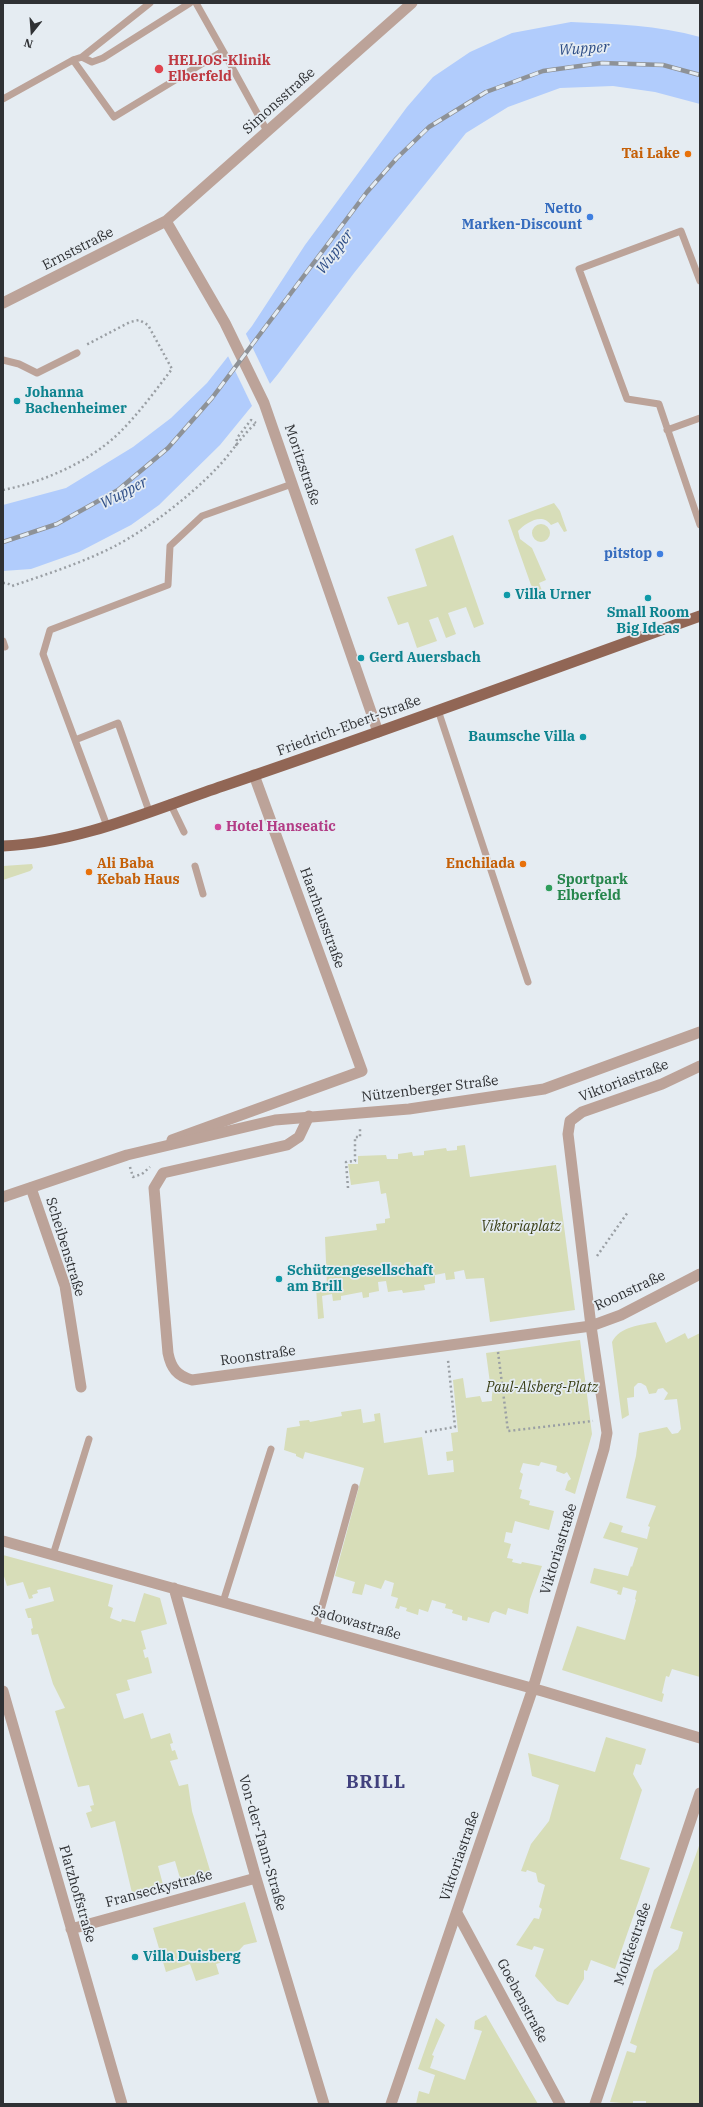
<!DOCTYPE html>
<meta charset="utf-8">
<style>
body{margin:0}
#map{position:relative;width:703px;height:2107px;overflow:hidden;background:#e5ecf2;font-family:"IBM Plex Serif",serif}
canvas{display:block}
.frame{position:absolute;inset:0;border:4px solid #2f3134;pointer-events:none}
.north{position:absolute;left:12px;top:12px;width:40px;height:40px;-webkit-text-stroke:3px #e5ecf2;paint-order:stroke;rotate:197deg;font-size:11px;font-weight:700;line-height:16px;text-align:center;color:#2f3134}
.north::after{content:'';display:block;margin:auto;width:14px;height:18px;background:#2f3134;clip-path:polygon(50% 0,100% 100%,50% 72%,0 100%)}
</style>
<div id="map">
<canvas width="703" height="2107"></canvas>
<div class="frame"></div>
<div class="north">N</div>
</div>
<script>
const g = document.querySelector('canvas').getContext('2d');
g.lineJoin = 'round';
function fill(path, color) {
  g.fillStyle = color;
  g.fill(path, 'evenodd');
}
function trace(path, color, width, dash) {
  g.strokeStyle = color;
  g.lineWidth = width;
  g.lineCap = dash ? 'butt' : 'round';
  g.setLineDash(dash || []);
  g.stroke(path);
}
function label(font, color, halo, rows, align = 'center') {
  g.font = font + ' "IBM Plex Serif",serif';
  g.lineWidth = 3.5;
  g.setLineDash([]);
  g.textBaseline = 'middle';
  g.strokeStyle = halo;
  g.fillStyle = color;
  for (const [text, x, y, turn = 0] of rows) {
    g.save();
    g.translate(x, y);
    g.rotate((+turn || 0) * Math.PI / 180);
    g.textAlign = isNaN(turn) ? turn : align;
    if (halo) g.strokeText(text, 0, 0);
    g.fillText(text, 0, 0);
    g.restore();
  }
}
fill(new Path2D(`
 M554,503L560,511L567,531L564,532L558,522L551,525C542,512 526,523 518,531L520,539L532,548L546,580L539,583L543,593L539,595L531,585L508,520Z
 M532 533a9 9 0 1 1 18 0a9 9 0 1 1-18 0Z
 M453,535L484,624L474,628L466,607L448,613L456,634L446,638L438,617L429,620L437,641L417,648L408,622L398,625L387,597L427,586L415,549Z
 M32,864L33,868L30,871L3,880V866Z
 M465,1145L470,1177L556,1165L575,1310L490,1322L484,1278L466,1279L464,1270L454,1272L455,1279L446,1280L445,1273L435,1275V1283L424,1285L425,1290L403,1293L402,1290L388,1292L386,1281L378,1282L379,1291L369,1293V1297L363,1298L362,1292L341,1296V1300L333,1301L332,1294L322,1296L324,1318L318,1319L316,1287H327L325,1237L377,1230L376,1224L385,1223V1219L390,1218L386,1193L381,1194L379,1181L351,1185L348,1164H358V1156L386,1155L387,1159H398V1154L412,1152L413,1156L424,1155V1151L446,1148L447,1151L457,1150V1146Z
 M656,1322L666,1343L685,1333L688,1339L700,1333V1677L672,1669L669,1677L666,1676L662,1693L664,1694L662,1702L562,1670L577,1626L625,1640L636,1600L635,1599L637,1591L623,1587L621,1595L617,1594L618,1591L590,1583L594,1568L628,1576L631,1566L632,1567L638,1548L603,1538L610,1522L623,1526L621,1532L647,1539L650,1527L648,1526L656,1506L626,1498L636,1456L639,1433L667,1427L672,1434L678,1433L681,1429L677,1399L664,1400L668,1393L663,1388L658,1389L656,1393L649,1394L646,1386L641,1383H638L634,1387V1397L627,1398L629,1415L622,1419L612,1342C620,1326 641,1325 656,1322Z
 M580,1340L592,1434L575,1494L565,1490L568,1481L571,1479L567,1472L564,1474L556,1471L557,1466L541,1462L539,1466L523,1463L520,1472L523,1474L519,1489L522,1490L520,1498L530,1501L529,1505L554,1511L549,1530L515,1521L512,1533L506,1532L504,1542L511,1544L507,1558L513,1559L512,1562L521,1564L522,1562L542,1566L530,1599L528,1614L508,1608L506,1615L495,1611L492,1613L489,1623L468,1617L467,1621L462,1620V1616L452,1613L453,1610L445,1608L446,1604L432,1600L428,1612L419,1609L418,1615L406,1611L407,1608L400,1606L399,1609L395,1608L398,1598L391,1596L394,1583L385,1580L381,1589L365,1584L362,1595L352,1593L355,1582L335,1576L364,1468L305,1452L303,1459L296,1456V1454L284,1450L287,1428L300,1426L299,1421L309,1420L310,1422L342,1416L341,1412L361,1409L363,1423L375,1421L374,1414L380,1413L384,1443L422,1437L428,1475L454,1472L453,1460L447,1461L446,1452L453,1451L451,1433L458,1432L453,1380L463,1378L466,1398L480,1396L482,1402L492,1401C491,1394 494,1390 493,1384L490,1383L486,1353Z
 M3,1555L113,1585L108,1606L113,1608L110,1618L121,1622L122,1619L135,1622L144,1593L160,1598L167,1624L141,1631L146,1649L143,1650L145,1658L148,1657L152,1673L127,1680L130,1690L116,1694L124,1719L143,1713L151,1739L170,1733L173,1743L170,1744L172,1751L175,1750L178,1759L170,1761L179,1786L188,1784L192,1811L212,1877L182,1885L175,1861L158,1866L164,1888L124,1901L122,1896L132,1893L115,1821L91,1828L86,1813L92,1811L90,1806L94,1805L89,1785L78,1787L55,1711L65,1708L53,1684L38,1634L32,1635L31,1629L33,1628L31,1618H28L25,1609L54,1601L50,1587L37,1590L38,1593L32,1595L33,1598L29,1599L23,1582L7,1586L3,1573Z
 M606,1737L646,1749L641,1765L636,1764L633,1774L642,1790L620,1859L650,1868L615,1969L591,1960L587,1971L584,1970V1979L568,2005L557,2001L535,1976L544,1949L534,1946L532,1950L516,1945L534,1918L539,1919L542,1909L539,1907L545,1885L538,1882L536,1873L527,1870L526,1872L521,1871L531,1844L549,1821L559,1785L532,1776L528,1753L595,1772Z
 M700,1843V2104H646V2101H633V2104L610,2102L627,2051L635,2053L637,2046L630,2043L654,1970L678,1949L683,1932L670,1928Z
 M245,1902L257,1942L244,1945L230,1960L216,1964L219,1974L196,1981L190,1964L166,1972L153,1928Z
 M486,2015L538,2104H416L419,2091L429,2094L435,2075L418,2069L436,2018L445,2025L432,2055L434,2056L430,2068L465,2080L482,2031L474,2029L475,2021Z`), '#d7ddb8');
fill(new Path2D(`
 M571,22C614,24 658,25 700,37V104L655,92L613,86L560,88L508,107L466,133L354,273L278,374L220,445L159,505L131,525L79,552L31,569L3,571V505L66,488L133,447L171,418L207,383L252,326L305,245L407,107L433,77L470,52L512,33Z`), '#b1ccfc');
fill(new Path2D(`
 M245,332L271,386L253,408L227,354Z`), '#e5ecf2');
trace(new Path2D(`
 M236,446L237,438L251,420L256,423
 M3,490C43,482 87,463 117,435C137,416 155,391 172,369L148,325L139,320L130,322L86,345
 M3,583H7L12,586C47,574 82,563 115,546C148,529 190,496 216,469C230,455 242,435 256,423
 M130,1167L133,1177L142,1174L150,1167
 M348,1188L346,1162L355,1161V1137H360V1127
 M597,1256L628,1212
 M498,1352L508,1431L593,1421
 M425,1432L455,1427L448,1360`), '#9a9fa4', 2.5, [2, 3]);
trace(new Path2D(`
 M196,3L223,51
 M82,57L150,3
 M73,60L114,117L223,51L267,131
 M3,99L73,60L82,57L92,62L103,58L190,3
 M700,281L681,231L579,269L627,399L659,404L700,525
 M3,360L19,364L37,373L77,353
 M667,430L700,418
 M3,641L5,647
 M438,710L528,982
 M75,740L118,723L149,811
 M170,803L184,832
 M107,826L43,654L50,630L168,585L170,546L202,516L292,484
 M195,866L203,894
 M53,1555L89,1439
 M223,1602L271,1449
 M316,1628L355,1487`), '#bca399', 7);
trace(new Path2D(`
 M166,221L225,323L264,403L378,732
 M3,303L166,221L412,3
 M309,1116L299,1137L287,1145L163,1173L154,1188L168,1353C171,1368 177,1376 192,1380L591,1326L621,1315L700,1274
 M172,1140L362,1071L254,775
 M31,1188L65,1286L81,1387
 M3,1541L542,1691L700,1738
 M174,1588L256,1878L324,2104
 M3,1691L122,2104
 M457,1913L560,2104
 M71,1929L256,1878
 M391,2104L533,1688L604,1449L607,1433L591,1326L568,1134L570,1121L582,1112L662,1084L700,1066
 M595,2104L700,1793`), '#bca399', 11);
trace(new Path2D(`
 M3,1197L127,1155L275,1120L409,1109L544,1089L700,1032`), '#bca399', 11);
trace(new Path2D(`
 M3,846C79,843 152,810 223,786C383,732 541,673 700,616`), '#916655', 11);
const rail = new Path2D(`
 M3,542L57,524L118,490L168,448L212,398L367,192L397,158L429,127L486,92L543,71L602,63L663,65L700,75`);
trace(rail, '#8e9297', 4.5);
trace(rail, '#e5ecf2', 3, [9]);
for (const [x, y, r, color] of [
 [159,69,5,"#e0444e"],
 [688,154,4,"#e8710a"],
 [590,217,4,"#3f7fe0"],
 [17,401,4,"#0f9aa8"],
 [660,554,4,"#3f7fe0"],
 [507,595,4,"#0f9aa8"],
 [648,598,4,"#0f9aa8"],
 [361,658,4,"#0f9aa8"],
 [583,737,4,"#0f9aa8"],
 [218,827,4,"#d1479c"],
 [523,864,4,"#e8710a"],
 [89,872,4,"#e8710a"],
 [549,888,4,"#2e9e5b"],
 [279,1279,4,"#0f9aa8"],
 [135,1957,4,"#0f9aa8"]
]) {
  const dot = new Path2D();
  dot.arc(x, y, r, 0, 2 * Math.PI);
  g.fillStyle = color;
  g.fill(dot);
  trace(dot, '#e5ecf2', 1.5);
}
label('bold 14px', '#be3a42', '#e5ecf2', [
 ["HELIOS-Klinik",168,61],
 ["Elberfeld",168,77]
], 'left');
label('14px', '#2f3134', '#e5ecf2', [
 ["Simonsstraße",279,101,-42],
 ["Ernststraße",78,249,-27],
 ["Moritzstraße",302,465,71],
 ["Friedrich-Ebert-Straße",349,726,-20],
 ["Haarhausstraße",322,918,70],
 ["Viktoriastraße",624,1081,-21],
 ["Nützenberger Straße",430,1089,-7],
 ["Scheibenstraße",65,1247,73],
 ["Roonstraße",630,1291,-25],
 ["Roonstraße",258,1356,-8],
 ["Viktoriastraße",559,1549,-73],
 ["Sadowastraße",356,1623,16],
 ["Von-der-Tann-Straße",262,1843,74],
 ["Viktoriastraße",460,1856,-71],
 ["Franseckystraße",159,1889,-15],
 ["Platzhoffstraße",77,1894,74],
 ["Moltkestraße",633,1944,-71],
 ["Goebenstraße",522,2001,62]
]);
label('bold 14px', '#c56008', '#e5ecf2', [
 ["Tai Lake",680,154],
 ["Ali Baba",97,864,"left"],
 ["Kebab Haus",97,880,"left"],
 ["Enchilada",515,864]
], 'right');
label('bold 14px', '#366cbe', '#e5ecf2', [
 ["Netto",582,209],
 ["Marken-Discount",582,225],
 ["pitstop",652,554]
], 'right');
label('bold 14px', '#0d838f', '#e5ecf2', [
 ["Johanna",25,393],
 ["Bachenheimer",25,409],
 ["Villa Urner",515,595],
 ["Small Room",648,613,"center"],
 ["Big Ideas",648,629,"center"],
 ["Gerd Auersbach",369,658],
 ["Baumsche Villa",575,737,"right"],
 ["Schützengesellschaft",287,1271],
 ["am Brill",287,1287],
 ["Villa Duisberg",143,1957]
], 'left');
label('bold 14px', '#b23c85', '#e5ecf2', [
 ["Hotel Hanseatic",226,827]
], 'left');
label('bold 14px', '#27864d', '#e5ecf2', [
 ["Sportpark",557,880],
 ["Elberfeld",557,896]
], 'left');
label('italic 14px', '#383d13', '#e5ecf2', [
 ["Viktoriaplatz",521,1227],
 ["Paul-Alsberg-Platz",542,1388]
]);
label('italic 15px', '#2e4e87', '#e5ecf2', [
 ["Wupper",584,49,-4],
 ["Wupper",335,252,-53],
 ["Wupper",124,493,-28]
]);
g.letterSpacing = '1px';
label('bold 18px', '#41417e', '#e5ecf2', [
 ["BRILL",376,1783]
]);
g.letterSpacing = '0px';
</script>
